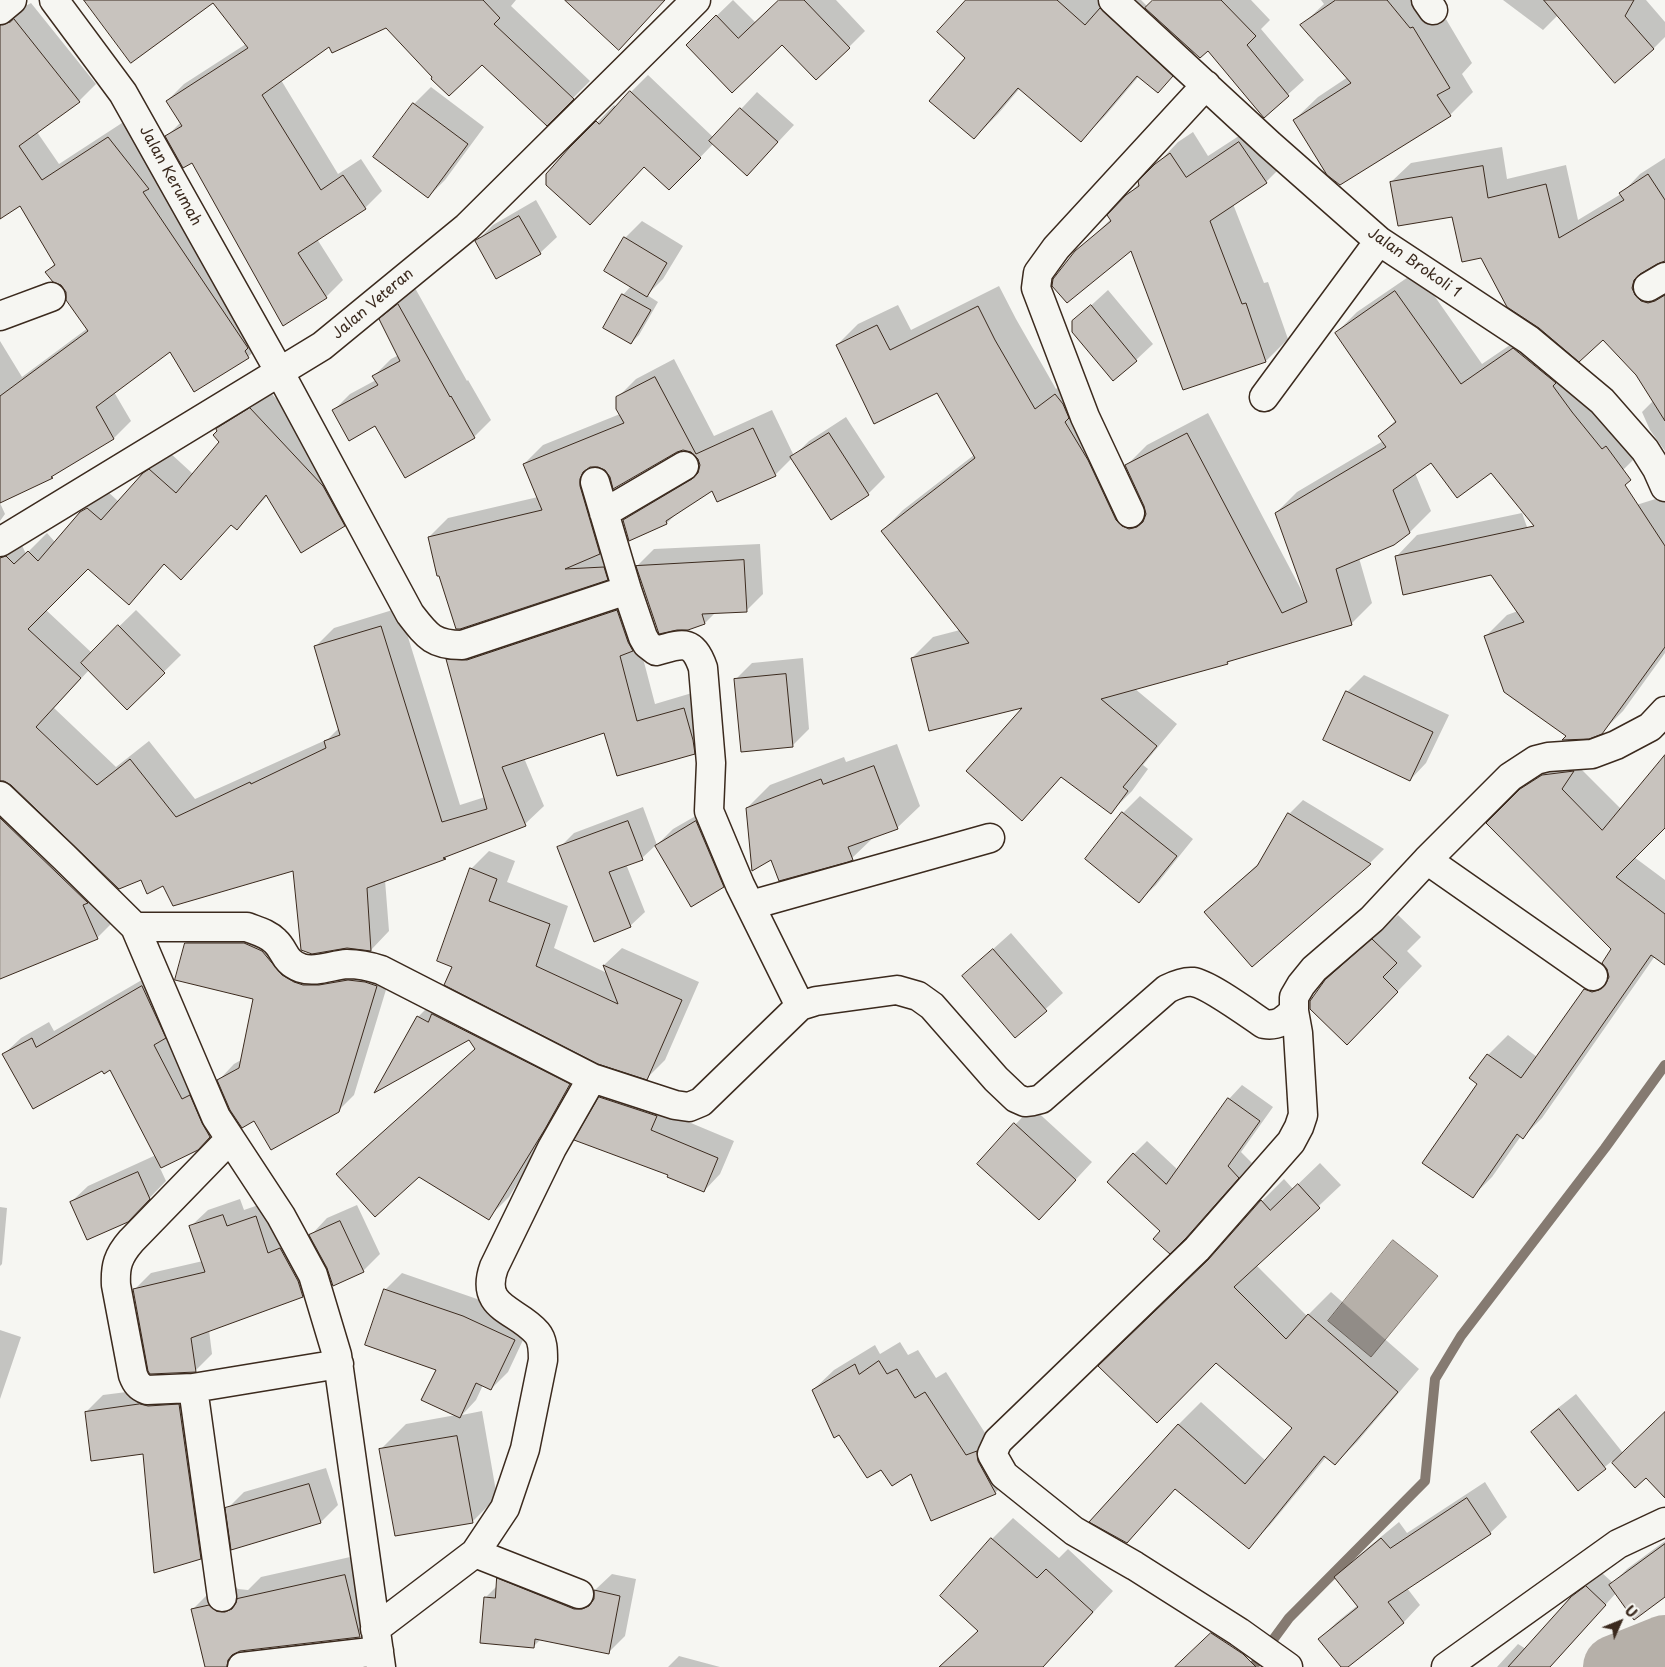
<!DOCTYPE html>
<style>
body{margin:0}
#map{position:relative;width:1665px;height:1667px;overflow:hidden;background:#f6f6f2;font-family:"Playpen Sans",sans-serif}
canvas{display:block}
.north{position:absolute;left:1595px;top:1597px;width:50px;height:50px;-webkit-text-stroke:4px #f6f6f2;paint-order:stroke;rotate:46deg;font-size:14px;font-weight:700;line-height:20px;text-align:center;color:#3b2a1e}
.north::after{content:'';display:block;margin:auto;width:18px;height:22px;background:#3b2a1e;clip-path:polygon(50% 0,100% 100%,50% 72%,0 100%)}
</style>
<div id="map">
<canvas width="1665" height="1667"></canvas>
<div class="north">U</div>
</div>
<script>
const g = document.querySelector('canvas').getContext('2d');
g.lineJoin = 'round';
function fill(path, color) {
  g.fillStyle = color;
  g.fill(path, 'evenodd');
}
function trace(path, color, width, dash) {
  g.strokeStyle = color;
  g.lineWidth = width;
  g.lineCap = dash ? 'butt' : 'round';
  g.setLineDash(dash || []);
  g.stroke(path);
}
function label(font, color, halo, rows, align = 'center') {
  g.font = font + ' "Playpen Sans",sans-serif';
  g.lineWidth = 4;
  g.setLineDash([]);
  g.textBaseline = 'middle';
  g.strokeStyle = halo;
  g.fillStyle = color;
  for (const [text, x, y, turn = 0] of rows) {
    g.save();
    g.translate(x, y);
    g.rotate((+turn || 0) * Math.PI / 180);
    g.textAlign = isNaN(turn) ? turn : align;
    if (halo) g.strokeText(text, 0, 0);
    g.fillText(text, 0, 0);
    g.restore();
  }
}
const water = new Path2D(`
 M1393,1240L1438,1276L1371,1357L1328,1321Z`);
fill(water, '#b6b0a9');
trace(water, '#857a71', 1);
fill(new Path2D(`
 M0,0L20,9L31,3L96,84L79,101L37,132L59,164L125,121L265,341L248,357L170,351L114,392L131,421L114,438L58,471L52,477L0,502V341L22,377L88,328L62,284L47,272L55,263L20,204L0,217Z
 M86,0H516L511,6L590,81L547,124L482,63L434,77L386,27L329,45L281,80L338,174L361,159L382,191L365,208L317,239L343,280L326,297L167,136L181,122L167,101L184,84L246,44L213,1Z
 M733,0L756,23L780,0H836L865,31L849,47L782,43L732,91L704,28Z
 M968,0H1141L1148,7L1155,0H1251L1270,20L1261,29L1304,80L1264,116L1208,49L1195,52L1158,91L1139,76L1105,116L1081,140L1020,88L998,114L974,138L967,58Z
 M1321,0H1429L1437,4L1472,63L1462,74L1473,92L1450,115L1294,120L1318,97L1348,77L1302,25L1324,4Z
 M1503,0H1646L1665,22V37L1653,49L1558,15L1543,30Z
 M648,75L714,138L757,92L794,125L763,158L713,144L686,172L645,165L548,174L614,105L616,107Z
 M431,87L484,127L445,180L428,197L414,104Z
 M1262,121L1288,160L1266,182L1233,204L1264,283L1268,282L1288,339L1266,361L1184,389L1131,249L1069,259L1111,219L1127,196L1178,142L1193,132L1208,156Z
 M1502,147L1507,179L1566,165L1578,220L1621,194L1640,174L1665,158V260L1652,265L1651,267L1654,275L1665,283V451L1650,430L1642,412L1654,400L1637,374L1603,339L1482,256L1453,216L1391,182L1411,163Z
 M536,200L557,237L540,253L476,242L493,225Z
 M642,221L683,246L663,279L647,295L658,302L639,335L631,343L605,328L623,295L631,286L625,238Z
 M1417,271L1482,364L1535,328L1644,449L1623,470L1491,472L1431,461L1415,473L1431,511L1410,532L1359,558L1372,603L1351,624L1231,660L1227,663L1134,688L1177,724L1143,765L1148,769L1132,791L1111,812L1062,776L1022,819L1025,706L912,658L933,637L960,630L882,531L903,510L974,455L937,391L837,345L858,324L898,305L911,330L999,286L1016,319L1056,389L1077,374L1137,499L1146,510L1126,466L1147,445L1208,413L1304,595L1305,594L1276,513L1297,492L1383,441L1379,436L1396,420L1336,333L1357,312Z
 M415,288L467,381L468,380L491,420L474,437L405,476L376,424L333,411L350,394L376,380L374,376L391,359L399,355L381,320Z
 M1108,290L1153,344L1136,360L1073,322Z
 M674,359L714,436L772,410L794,456L809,441L846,417L885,477L868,494L831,518L792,458L775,475L712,489L677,513L667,523L630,539L624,521L643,502L700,468L698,457L692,451L683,449L611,477L606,469L598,465L626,560L607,579L460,628L429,537L448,518L538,497L524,464L543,445L620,414L617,398L636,379Z
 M269,391L341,467L363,507L344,526L268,495L237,528L232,524L165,563L128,603L88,568L46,610L92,653L136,610L181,655L127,708L89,670L54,708L116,767L149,741L195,799L328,739L339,728L315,647L334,628L399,608L460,805L485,797L447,660L465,641L636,592L639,643L655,704L702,690L713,735L694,753L605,732L524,758L544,806L525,824L449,854L445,858L385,880L389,931L371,950L294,869L164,885L142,879L12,784L3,779L7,789L115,920L97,938L0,978V550L19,539L26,554L47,533L55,542L100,493L106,490L119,502L144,474L163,455L169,452L193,474L221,442L217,429L236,411Z
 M1665,496V653L1623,711L1601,733L1568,736L1486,636L1507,615L1518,611L1492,574L1396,557L1417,535L1522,513L1531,538Z
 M0,503L5,514L0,521Z
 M760,544L763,594L746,611L716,612L705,623L688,629H677L660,632L637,566L654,549Z
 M803,658L809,729L792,746L735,680L752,663Z
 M1364,675L1449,715L1426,763L1410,780L1347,692Z
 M897,744L920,806L897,828L875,836L852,858L779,879L771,858L747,808L770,785L844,757L846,762Z
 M1665,757V828L1664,827L1634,857L1665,880V964L1655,956L1542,1118L1523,1137L1521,1136L1492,1177L1472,1197L1479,1083L1471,1078L1488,1055L1508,1035L1537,1057L1585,989L1604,970L1609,971L1613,949L1488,823L1541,770L1580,768L1621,809Z
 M1140,796L1193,839L1156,885L1139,901L1123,813Z
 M1303,800L1384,849L1370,863L1252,965L1206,912L1260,862L1289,814Z
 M713,806L740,869L723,886L691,905L656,845L642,858L626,864L645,912L630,926L559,848L574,833L643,807L657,845L673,829Z
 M489,851L515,861L507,882L568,906L554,948L607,973L604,965L622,948L699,982L665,1060L647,1078L454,966L471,869Z
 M1398,915L1421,937L1407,951L1422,966L1372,1018L1326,981L1352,955Z
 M202,928H260L313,968L392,970L354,1095L338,1111L255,1119L219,1080L234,1064L241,1060L255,998L186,943Z
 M1011,933L1063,993L1015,1037L963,976Z
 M159,970L226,1119L197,1149L160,1168L166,1181L127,1221L71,1202L88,1186L156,1155L111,1068L102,1069L4,1054L21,1038L49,1022L54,1031Z
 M439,996L590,1063L509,1197L488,1218L419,1175L338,1174L358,1154L476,1048L469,1038L377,1089L418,1017Z
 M617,1081L667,1113L734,1141L720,1174L704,1191L670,1174L600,1098Z
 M1242,1085L1273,1107L1241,1152L1252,1163L1199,1223L1134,1154L1147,1141L1178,1170L1229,1099Z
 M1032,1107L1092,1162L1039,1219L978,1164Z
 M1320,1163L1341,1185L1256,1265L1307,1316L1331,1292L1419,1369L1357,1442L1335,1464L1327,1456L1270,1525L1248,1547L1176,1488L1126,1542L1091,1522L1179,1424L1201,1402L1266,1461L1293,1428L1213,1256L1262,1201L1284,1179L1293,1189Z
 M240,1199L244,1210L273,1200L319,1279L302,1296L209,1330L212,1354L196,1370L134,1290L151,1273L203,1261L191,1226L208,1210Z
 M357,1205L380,1254L363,1271L328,1267L311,1235L327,1218Z
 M0,1207L7,1208L2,1264L0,1266Z
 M402,1273L480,1300L531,1323L508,1372L491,1389L483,1385L476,1400L462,1415L482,1411L497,1497L472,1522L381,1449L406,1424L456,1415L438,1369L385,1290Z
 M0,1330L21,1337L0,1399Z
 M900,1342L908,1355L918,1350L936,1378L946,1372L987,1436L1015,1473L995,1493L912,1472L882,1468L813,1390L834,1370L875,1345L880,1354Z
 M158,1388H196L217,1541L200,1558L144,1453L86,1412L103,1395Z
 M1576,1394L1623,1453L1665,1413V1496L1646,1476L1635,1486L1612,1461L1578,1489L1533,1432L1549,1415Z
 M326,1468L338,1505L321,1522L232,1548L227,1509L244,1492Z
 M1485,1482L1507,1517L1490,1533L1407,1588L1420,1605L1404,1622L1346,1667H1343L1320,1639L1337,1622L1358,1605L1336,1577L1353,1560L1399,1522L1407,1533Z
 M1013,1518L1059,1558L1068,1549L1113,1591L1043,1667H940L980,1630L942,1596L992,1539Z
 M1665,1541V1595L1616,1593L1550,1667H1497L1518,1644L1526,1649L1588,1582L1601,1572L1613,1583L1627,1569Z
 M368,1553L382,1613L359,1635L242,1650L226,1666L206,1667L192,1610L215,1587L232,1583L238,1589L248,1590L261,1577Z
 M515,1562L591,1592L595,1593V1590L612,1574L636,1579L625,1636L608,1653L541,1639L533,1647L486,1597L498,1585V1579Z
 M1228,1617L1263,1641L1244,1661L1249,1667H1176Z
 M679,1656L720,1667H668Z`), '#0003');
trace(new Path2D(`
 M1253,1667L1289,1618L1425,1481L1435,1379L1461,1336L1605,1148L1665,1065`), '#857a71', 10);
trace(new Path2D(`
 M1615,1667L1665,1647`), '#b6b0a9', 64);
const building = new Path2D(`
 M84,0H483L500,18L494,24L574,99L547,126L482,65L449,96L431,79L432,77L386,28L332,53L329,47L262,95L321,190L343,175L366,209L298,253L327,298L283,326L192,163L183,168L165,136L182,126L166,101L248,48L213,3L131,63Z
 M565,0H665L619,50Z
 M779,0H804L850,48L816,80L782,45L732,93L686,45L716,15L738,38Z
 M966,0H1057L1085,25L1100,8L1173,76L1158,93L1137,76L1081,142L1018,88L974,139L929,101L965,58L937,32Z
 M1153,0H1221L1256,36L1247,45L1289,96L1264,118L1208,51L1200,58L1145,8Z
 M1336,0H1387L1410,28L1413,27L1450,88L1437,95L1451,116L1340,185L1327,175L1293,120L1351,83L1300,25Z
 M1544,0H1634L1625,16L1654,49L1615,83Z
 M14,19L80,102L19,146L42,180L108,137L149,189L143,192L248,348L245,351L249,358L194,392L170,352L96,407L114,439L51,477L53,478L0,503V396L88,331L66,300V292L61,285L53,282L45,272L55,265L20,206L0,219V25L10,22Z
 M630,91L701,158L669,190L644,167L590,225L546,185V174L569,148L596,121L599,124Z
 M413,103L468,144L428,198L373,157Z
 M740,108L778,142L747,176L709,141Z
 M1239,142L1267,183L1210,221L1242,304L1246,303L1266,362L1183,390L1131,251L1067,303L1052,286L1053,279L1075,251L1111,221L1107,215L1126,195L1139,186L1138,181L1155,164L1170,153L1186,177Z
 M1483,166L1488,198L1546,184L1559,238L1624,200L1619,193L1648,174L1665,200V261L1657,264L1640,274L1634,280L1632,288L1635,295L1641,301L1648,303L1655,301L1665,295V421L1636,375L1603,340L1579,362L1539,328L1507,307L1481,258L1462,262L1452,217L1398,226L1390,182Z
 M519,216L541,254L496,279L475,241Z
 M624,237L667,263L647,297L604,271Z
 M1395,291L1461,384L1513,348L1556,383L1553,386L1572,412L1602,449L1606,446L1631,480L1625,485L1665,546V647L1602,734L1589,739L1562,740L1566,736L1504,692L1484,636L1524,622L1491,575L1403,595L1395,556L1534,526L1491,473L1457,498L1431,463L1393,490L1410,533L1394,545L1336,569L1352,625L1227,662L1228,664L1101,699L1157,746L1123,787L1128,791L1111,814L1061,777L1022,821L966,771L1022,708L929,731L911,658L969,643L881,531L975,458L937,393L874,424L836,345L877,325L890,350L978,306L995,340L1035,409L1055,394L1063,404L1069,418L1065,422L1088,460L1116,520L1122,526L1129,529L1137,527L1143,522L1146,514L1144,506L1125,465L1187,433L1282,613L1307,602L1275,513L1386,447L1378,436L1396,422L1335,333Z
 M622,294L651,310L631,344L603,328Z
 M398,304L450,397L451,396L475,438L405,478L375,426L349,441L332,410L378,385L372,376L400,361L379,319Z
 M1091,305L1137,361L1113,381L1072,332V321Z
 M655,377L696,454L753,428L776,476L717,502L712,491L666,521L667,524L629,541L623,520L692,479L698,473L700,465L698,459L691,452L683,450L677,452L613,489L610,477L605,470L598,467H590L583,472L580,479V486L600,554L565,569L604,567L608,580L460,629H456L439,576H437L428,537L542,510L523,464L624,423L616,409V397Z
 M250,408L323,486L345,526L301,553L266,495L237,530L231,525L181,580L164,564L129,605L88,569L28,629L81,678L36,727L97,785L130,759L176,817L250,782L251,784L326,748L324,741L340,735L314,646L381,626L442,822L487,809L446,659L467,660L617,610L628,642L633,651L620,656L637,721L684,708L693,740L695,754L617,776L604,733L502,767L526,826L443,858L446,859L367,888L371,951L347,948L312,954L301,950L293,871L173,906L163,886L147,894L141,880L119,889L11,785L4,781H0V558L6,556L14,564L28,551L38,561L80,512L87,508L101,520L143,473L149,469L176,493L219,442L213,435L217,431L216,429Z
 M829,433L869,495L831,520L790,457Z
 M744,560L747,612L702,614L705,624L688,630H677L659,634L636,566Z
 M118,625L165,673L127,710L81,663Z
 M786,674L793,747L741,752L734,679Z
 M1346,691L1433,732L1410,781L1323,740Z
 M1665,755V828L1616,877L1665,914V965L1651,955L1523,1139L1517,1134L1473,1198L1422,1163L1477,1084L1469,1078L1487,1054L1521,1078L1584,989L1592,992L1599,990L1605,985L1609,977L1607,969L1602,963L1611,949L1486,823L1520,789L1542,775L1574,771L1562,789L1602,830Z
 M874,766L898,829L848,847L853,860L848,862L779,881L771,860L752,871L746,808L821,779L823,784Z
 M1122,812L1177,856L1139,903L1085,859Z
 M1288,813L1371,864L1252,967L1204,912L1257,866Z
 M0,818L88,903L83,905L98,939L0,979Z
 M628,821L643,860L609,872L631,927L594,942L557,847Z
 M696,821L724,887L691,907L655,846Z
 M470,868L497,879L489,901L550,924L536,966L618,1004L603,965L682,1000L647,1080L598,1064L444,985L452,967L437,961Z
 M1372,939L1397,963L1383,977L1398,992L1347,1045L1310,1009V1001L1325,980Z
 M185,943H244L262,951L282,975L294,982L303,985H319L348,980L365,982L377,986L339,1112L271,1150L254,1121L242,1128L230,1110L217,1080L239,1068L253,999L175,980Z
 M993,949L1047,1011L1015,1038L962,976Z
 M142,986L166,1038L154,1045L182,1099L190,1095L202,1123L210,1137L198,1150L161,1168L110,1070L104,1074L102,1071L33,1109L2,1054L32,1038L36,1047Z
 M432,1014L570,1084L545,1129L489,1220L419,1177L375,1217L336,1174L475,1049L469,1040L374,1093L417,1016L428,1022Z
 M599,1097L657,1116L651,1130L718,1158L704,1192L667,1177L668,1175L574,1140Z
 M1228,1098L1260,1121L1228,1166L1239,1178L1186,1238L1170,1254L1153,1239L1160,1231L1107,1182L1133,1153L1166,1184Z
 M1014,1123L1076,1180L1039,1220L977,1164Z
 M138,1172L150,1199L128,1222L87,1240L70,1202Z
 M1298,1184L1320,1208L1234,1287L1286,1339L1308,1314L1398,1392L1335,1465L1324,1456L1249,1549L1175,1489L1127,1543L1089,1522L1178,1424L1245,1484L1292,1428L1216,1363L1157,1423L1098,1366L1208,1260L1261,1200L1270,1210Z
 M223,1215L227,1226L256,1216L268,1253L280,1248L298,1281L303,1297L191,1338L196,1372L150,1374L148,1371L133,1289L205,1272L189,1226Z
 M340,1221L364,1272L333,1286L327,1268L309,1235Z
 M384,1289L463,1316L515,1340L491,1390L476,1383L460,1418L421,1400L436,1370L365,1345Z
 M879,1361L887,1374L897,1369L915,1398L925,1392L966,1455L977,1451L978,1461L996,1494L931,1521L911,1474L892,1486L881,1470L867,1478L839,1435L834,1438L812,1390L855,1364L859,1374Z
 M140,1404L148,1406L179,1404L201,1559L154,1573L143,1454L91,1461L85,1412Z
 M1559,1409L1606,1469L1578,1491L1531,1432Z
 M1665,1412V1498L1646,1478L1635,1488L1612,1463Z
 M457,1436L473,1523L395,1536L379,1449Z
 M309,1484L321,1523L231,1550L225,1508Z
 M1467,1498L1491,1534L1388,1602L1404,1623L1348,1667H1341L1318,1639L1358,1607L1334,1577L1381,1538L1390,1548Z
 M991,1538L1037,1578L1046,1569L1093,1612L1043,1667H939L978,1631L940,1596Z
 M1665,1544V1597L1634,1620L1609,1585Z
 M345,1575L360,1637L240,1651L232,1655L228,1660L227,1667H205L191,1609L209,1605L216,1611L225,1612L232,1609L236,1603L237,1599Z
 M497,1578L574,1609H582L589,1606L594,1599V1590L620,1596L609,1654L535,1639L534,1648L480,1643L484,1597L495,1598Z
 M1586,1586L1606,1605L1550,1667H1508L1571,1597Z
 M1211,1633L1243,1654L1256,1667H1175Z`);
fill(building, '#c8c3be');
trace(building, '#3b2a1e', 1);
const minor = new Path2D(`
 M54,0L123,93L273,360L410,614C427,636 433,645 462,645L627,590L643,637L647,644L656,651C682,644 693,638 703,668L711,763L709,811L740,885L800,1006L816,1001L897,990L918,996L932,1006L996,1079L1016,1098L1025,1102L1033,1101L1041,1099L1167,989C1175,985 1184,981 1193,982C1208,984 1249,1014 1264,1024C1278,1026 1284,1021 1294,1011
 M1113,0L1270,145L1379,241L1529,340L1602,401L1645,450L1657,469L1665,487
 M1426,0L1433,10
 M0,10L12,0
 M1648,287L1665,277
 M0,316L51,297
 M1264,397L1379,241
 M595,482L627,590
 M604,513L684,466
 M1130,513L1085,417L1036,288L1038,273L1056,248L1206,85
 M0,542L322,346L467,227L696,0
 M0,796L64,857L135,927L216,1117L281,1216L313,1275L337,1355L381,1667
 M1427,860L1593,976
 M751,905L990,838
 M135,927H247C257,931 267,933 275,941C286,951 283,961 301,968C316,973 332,965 347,964C359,964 369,966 381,970L592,1078L675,1105L689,1107L701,1102L800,1006
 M230,1139L131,1241C118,1256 115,1266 116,1285L133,1375C136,1383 139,1387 147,1390L193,1388L339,1364
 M193,1388L222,1597
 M475,1553L579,1594
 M375,1629L475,1553L505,1508L525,1449L543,1360C543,1351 543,1340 537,1333C517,1309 479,1309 494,1267L552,1148L592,1078
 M242,1667L379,1651
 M1288,1667L1239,1632L1135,1566L1074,1531L1004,1475L992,1454L998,1441L1197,1249L1291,1142L1299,1127L1303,1115L1298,1033L1294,1011V997L1301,985L1314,969L1372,919L1427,860L1510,777L1536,760L1548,757L1592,754L1616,745L1650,727L1665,711
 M1446,1667L1618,1544L1665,1522`);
trace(minor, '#3b2a1e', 31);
trace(minor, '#f6f6f2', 28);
label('15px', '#3b2a1e', '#f6f6f2', [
 ["Jalan Kerumah",170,176,61],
 ["Jalan Brokoli 1",1414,263,35],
 ["Jalan Veteran",373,304,-40]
]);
</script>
